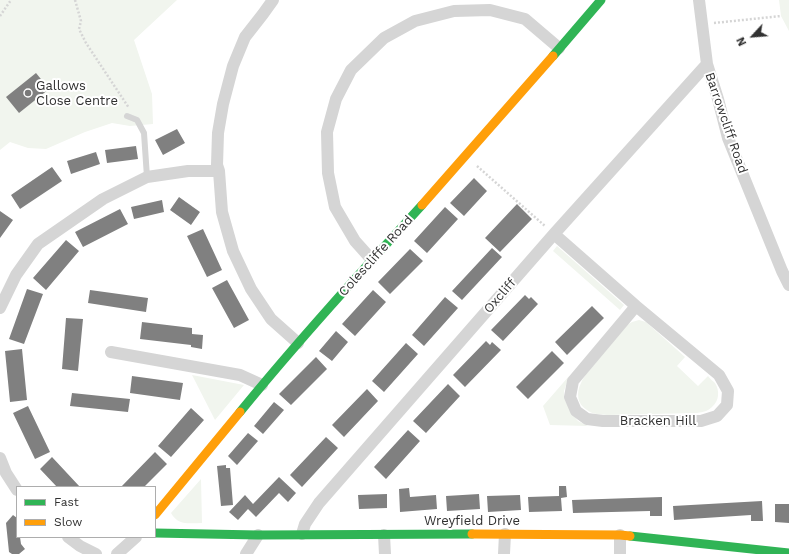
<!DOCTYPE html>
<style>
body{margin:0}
#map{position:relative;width:789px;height:554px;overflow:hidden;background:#fff;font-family:"Work Sans",sans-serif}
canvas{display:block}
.legend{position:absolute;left:16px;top:486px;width:140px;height:52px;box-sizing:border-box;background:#fff;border:1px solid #adadad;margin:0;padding:5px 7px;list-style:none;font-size:12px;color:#313131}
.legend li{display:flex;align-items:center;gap:8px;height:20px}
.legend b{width:20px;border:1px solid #adadad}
.north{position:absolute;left:733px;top:16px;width:40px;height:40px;-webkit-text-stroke:3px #fff;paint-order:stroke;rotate:244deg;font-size:11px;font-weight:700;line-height:16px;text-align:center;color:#313131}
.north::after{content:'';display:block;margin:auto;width:14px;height:18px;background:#313131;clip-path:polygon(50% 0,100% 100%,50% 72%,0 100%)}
</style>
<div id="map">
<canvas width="789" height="554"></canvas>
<ul class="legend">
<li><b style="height:5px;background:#30b455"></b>Fast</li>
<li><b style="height:5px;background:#ff9f0a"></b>Slow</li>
</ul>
<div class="north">N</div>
</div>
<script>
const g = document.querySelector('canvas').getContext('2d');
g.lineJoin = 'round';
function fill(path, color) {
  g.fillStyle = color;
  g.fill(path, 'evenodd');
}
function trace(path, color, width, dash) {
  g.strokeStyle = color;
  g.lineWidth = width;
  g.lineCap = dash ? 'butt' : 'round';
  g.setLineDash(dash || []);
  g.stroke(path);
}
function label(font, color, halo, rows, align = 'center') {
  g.font = font + ' "Work Sans",sans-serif';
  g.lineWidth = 4;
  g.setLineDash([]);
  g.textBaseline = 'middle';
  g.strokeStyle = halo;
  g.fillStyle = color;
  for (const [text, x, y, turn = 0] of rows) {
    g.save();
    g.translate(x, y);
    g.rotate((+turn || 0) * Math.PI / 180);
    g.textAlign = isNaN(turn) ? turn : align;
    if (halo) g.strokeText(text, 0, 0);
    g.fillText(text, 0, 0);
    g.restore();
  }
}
fill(new Path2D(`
 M0,0H177L134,40L152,94L153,124L130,126L112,123L85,132L46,149L28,148L10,142L0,150Z
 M779,0H789V31L781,16Z
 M557,246L624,305L620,310L553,251Z
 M639,320L646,322L685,357L677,366L698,386L708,376C710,379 713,381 715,383C720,391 719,401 712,407C708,411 703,412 697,413L607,415C600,414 593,415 587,410C577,404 576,393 581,383C584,375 592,368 597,361C607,349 617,337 627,325L632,322Z
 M192,375L244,385L215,420Z
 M569,376L564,391V398L572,414L578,421L588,426L550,425L543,406Z
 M201,479L202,523C190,523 178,526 171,513Z`), '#f1f5ee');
fill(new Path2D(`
 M36,73L49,89L19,113L6,97Z
 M177,129L185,143L163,155L155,140Z
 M136,146L138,159L107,163L105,150Z
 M96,152L100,164L71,174L67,161Z
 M52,167L62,181L20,209L11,195Z
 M474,178L487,191L464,216L450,203Z
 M179,197L200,212L191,225L170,210Z
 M162,200L164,212L134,219L131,207Z
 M517,204L532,219L500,252L485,238Z
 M445,207L458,219L427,253L414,241Z
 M120,209L128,224L83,247L75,232Z
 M0,211L13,220L0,238Z
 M203,229L222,270L207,277L187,236Z
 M66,240L79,251L46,290L33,278Z
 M492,248L502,257L462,300L452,291Z
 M410,249L423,261L390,294L378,282Z
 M227,280L249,320L234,328L212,288Z
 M27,289L43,294L24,344L9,339Z
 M90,290L148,298L146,312L88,303Z
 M373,290L386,302L355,336L342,324Z
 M525,295L529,299L531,297L538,304L503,341L491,330Z
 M445,297L458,308L424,346L412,335Z
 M592,306L604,318L567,355L555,342Z
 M66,318L83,319L78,371L62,369Z
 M142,322L192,328V334L203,335L202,349L191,347V345L140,339Z
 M336,331L348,342L332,361L319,351Z
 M486,341L490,345L492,342L501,350L465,387L453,375Z
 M406,343L418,354L384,392L372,381Z
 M22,349L27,400L10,402L5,351Z
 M552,351L564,363L528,399L516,387Z
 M316,357L327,369L291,405L279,394Z
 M132,376L183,383L180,400L130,393Z
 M448,384L460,396L426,433L413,421Z
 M367,389L378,401L344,437L332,425Z
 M72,393L130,399L128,412L70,406Z
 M274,402L284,410L263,434L254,426Z
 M28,406L50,452L35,459L13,413Z
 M191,408L204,420L171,457L158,446Z
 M408,430L420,441L386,479L374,467Z
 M248,433L258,441L237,465L228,456Z
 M326,437L338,448L302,487L290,475Z
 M155,452L167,464L144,487H121Z
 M52,457L80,487H57L40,469Z
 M226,465V468H230L233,505L221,506L217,466Z
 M279,477L296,493L288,502L279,493L256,517L248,509L238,520L229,512L245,495L253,504Z
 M559,486H566L567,497L561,498L562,511L529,512L528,497L559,496Z
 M409,488L410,497L436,495L437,509L400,512L399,489Z
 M387,494V508L359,509L358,495Z
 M479,494L480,509L447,511L446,496Z
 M520,495L521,510L488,512L487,496Z
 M662,497V516H650V511L573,513L572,500Z
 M762,501L763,521H751V515L674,520L673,506Z
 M775,504H789V523L775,522Z
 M13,515L17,518V537H20L21,544L25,549L19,554H12L9,552L6,523Z`), '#808080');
trace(new Path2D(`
 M75,0L81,21L79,29L86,43L129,108
 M0,16L11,0
 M714,23L781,16
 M477,166L545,226`), '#d5d5d5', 2.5, [2, 2]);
trace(new Path2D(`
 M127,116L137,120L144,133L147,177`), '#d5d5d5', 6);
trace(new Path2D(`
 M273,0L263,14L245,37L233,66L223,104L218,133L217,165L219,171L222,212L233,251L251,289L271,319L298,343
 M699,0L707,64L718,99L728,138L782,271L789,285
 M554,234L636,306L719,375L728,391L727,405L717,416L701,421H603L587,419L576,411L570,397L573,381L636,306
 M372,260L355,241L335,207L328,173L327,132L336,99L351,70L384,38L415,21L454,11L490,10L525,19L559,48
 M0,308L16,275L38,244L103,199L147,177L188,171H219
 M111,352L240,375L262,385
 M0,458L6,473L17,490
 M302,534L305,524L319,503L554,234L707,64
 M384,535L385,554
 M620,535V554
 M68,537L80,546L96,554
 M117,554L136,537
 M246,554L258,535
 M504,554L505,534`), '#d5d5d5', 12);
trace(new Path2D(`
 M553,56L601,0
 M240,412C298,341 360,273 422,205
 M155,533L258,535L472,534
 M630,536L789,553`), '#30b455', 9);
trace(new Path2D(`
 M422,205L553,56
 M155,515L240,412
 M472,534L620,535L630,536`), '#ff9f0a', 9);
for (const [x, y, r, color] of [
 [28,93,4,"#797979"]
]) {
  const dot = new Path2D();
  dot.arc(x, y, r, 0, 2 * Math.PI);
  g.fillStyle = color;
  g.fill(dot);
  trace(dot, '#fff', 1.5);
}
label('13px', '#313131', '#fff', [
 ["Gallows",36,86],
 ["Close Centre",36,101]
], 'left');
label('13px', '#313131', '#fff', [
 ["Barrowcliff Road",726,123,71],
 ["Colescliffe Road",376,256,-48],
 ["Oxcliff",500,296,-49],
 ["Bracken Hill",658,421],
 ["Wreyfield Drive",472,521]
]);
</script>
